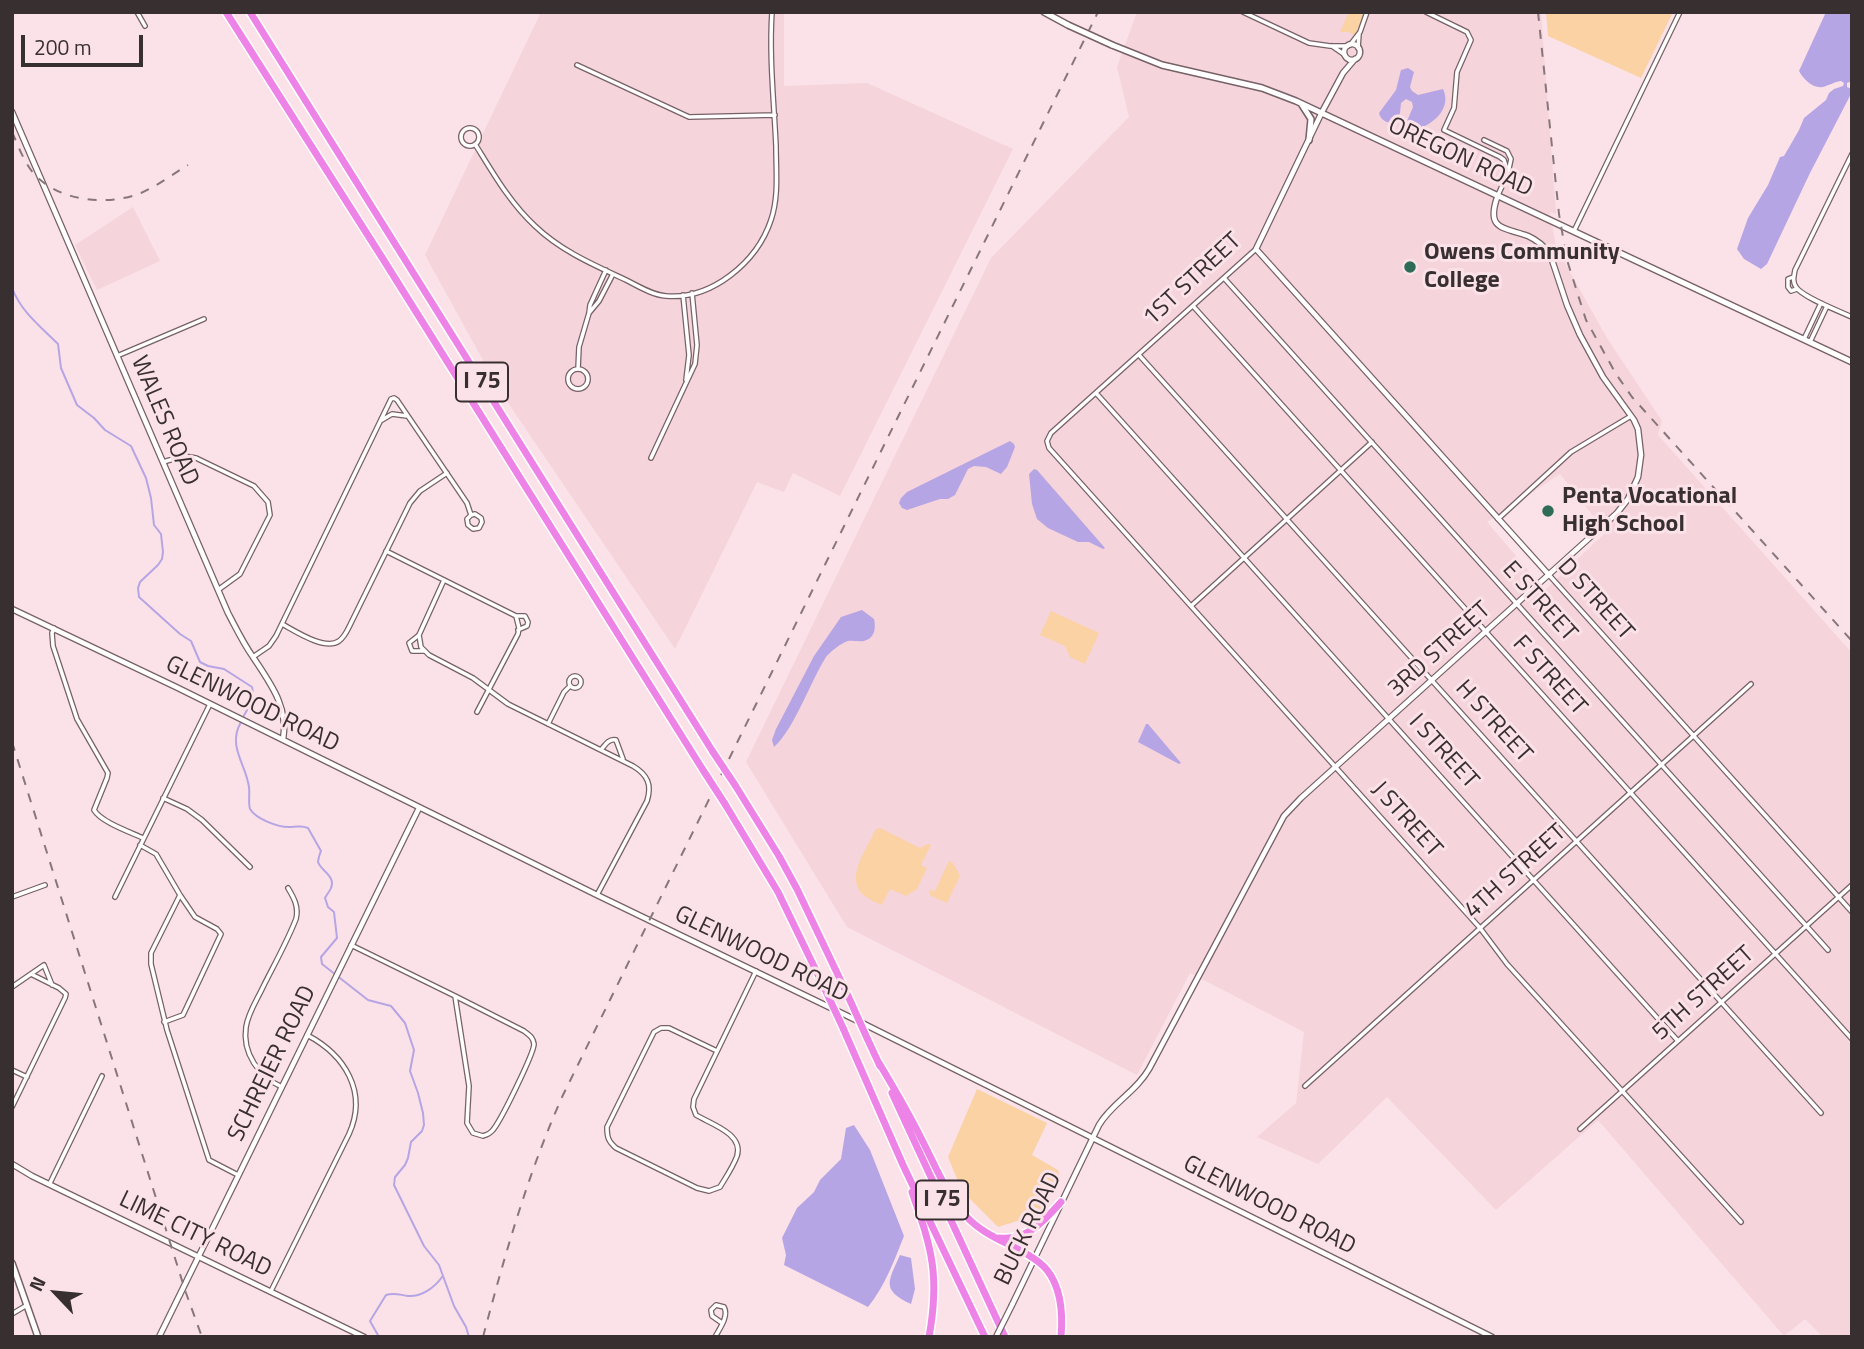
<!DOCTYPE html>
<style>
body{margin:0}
#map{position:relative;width:1864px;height:1349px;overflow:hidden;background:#fbe2e8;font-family:"Titillium Web",sans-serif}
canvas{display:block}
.frame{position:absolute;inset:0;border:14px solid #382f31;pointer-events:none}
.north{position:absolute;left:21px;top:1258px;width:70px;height:70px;-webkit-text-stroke:5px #fbe2e8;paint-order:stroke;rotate:296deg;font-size:19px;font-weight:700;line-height:28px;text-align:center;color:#382f31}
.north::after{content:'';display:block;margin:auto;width:24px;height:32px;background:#382f31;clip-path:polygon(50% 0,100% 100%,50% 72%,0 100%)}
.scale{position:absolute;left:21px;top:35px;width:122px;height:32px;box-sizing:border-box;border:4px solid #382f31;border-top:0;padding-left:9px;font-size:21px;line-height:24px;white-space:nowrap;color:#382f31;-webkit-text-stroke:5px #fbe2e8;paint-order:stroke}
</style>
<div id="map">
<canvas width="1864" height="1349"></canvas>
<div class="frame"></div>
<div class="north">N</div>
<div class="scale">200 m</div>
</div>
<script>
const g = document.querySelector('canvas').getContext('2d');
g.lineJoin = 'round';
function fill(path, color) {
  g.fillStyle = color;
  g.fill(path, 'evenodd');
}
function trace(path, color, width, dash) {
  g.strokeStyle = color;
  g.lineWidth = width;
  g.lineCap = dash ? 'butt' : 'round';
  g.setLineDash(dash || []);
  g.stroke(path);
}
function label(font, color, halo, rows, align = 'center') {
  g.font = font + ' "Titillium Web",sans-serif';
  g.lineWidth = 6;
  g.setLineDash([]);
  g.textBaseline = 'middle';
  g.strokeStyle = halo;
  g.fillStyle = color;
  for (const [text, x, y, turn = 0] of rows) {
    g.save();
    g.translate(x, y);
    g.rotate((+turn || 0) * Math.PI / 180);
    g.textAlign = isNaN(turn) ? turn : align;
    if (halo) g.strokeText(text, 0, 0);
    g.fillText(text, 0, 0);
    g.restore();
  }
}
fill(new Path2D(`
 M541,12H784V86L867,83L1013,149L840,496L793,473L784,492L757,482L675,649L500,391L425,255Z
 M1137,12H1541L1556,214L1550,212L1556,247L1607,338L1662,421L1658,435L1852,653V1337H1823L1805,1319L1784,1336L1598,1120L1496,1210L1387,1097L1318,1164L1257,1137L1296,1103L1304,1032L1190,973L1137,1075L847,927L746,762L991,258L1129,117L1117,67ZM1560,474L1606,532L1545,590L1487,522Z
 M133,207L160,261L97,290L75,245Z`), '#f5d4db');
fill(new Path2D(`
 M1349,12H1365L1355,35L1348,32H1340Z
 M1546,12H1673L1641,78L1548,36Z
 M1051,611L1099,633L1085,664L1070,657L1065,646L1040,635Z
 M880,828L920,848L928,844L931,845L921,865L927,868L917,889L906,896L890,889L882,905C877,903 871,900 866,897C842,880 867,849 876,829Z
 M949,861L953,863L960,876L947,903L931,896L929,892L930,890L935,891Z
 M977,1089L1047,1123L1032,1155L1058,1170L1060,1178C1040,1217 1040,1214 998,1227L962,1191L948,1157Z`), '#fbd2a4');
fill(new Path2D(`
 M1826,12H1852V81L1847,83V87L1852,89V92L1810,173L1767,264L1761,269L1744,259L1737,249L1748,218L1768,185L1780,157L1784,156L1799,130L1804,118L1826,100L1829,93L1834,89L1843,86L1844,83L1841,81C1834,82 1830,85 1823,87C1813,89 1803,79 1799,71Z
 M1408,68L1414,72L1410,87L1412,91L1418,95L1443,89C1453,109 1430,129 1410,130L1405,126L1413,107L1412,102L1406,99L1401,103L1400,113L1396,122C1390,124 1383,122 1380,116L1379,113L1396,90L1401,70Z
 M1010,441L1014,444L1015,447L1007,467L1001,474L986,467L974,466L968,469L955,495L948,499H940L907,510L902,508L899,503L901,498L907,492Z
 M1034,469L1037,470L1105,548L1103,549L1089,542H1078L1048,528L1037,519L1032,504L1029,474Z
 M862,610L874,619C876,628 875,638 864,641C859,642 853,640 848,641C841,643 830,652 826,657C810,682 795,728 774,747L772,740L776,729L814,656L841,617Z
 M1146,724H1148L1181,763L1179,764L1138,742Z
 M854,1125L870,1150L904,1236C894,1261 885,1286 868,1307L784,1265L786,1255L782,1238L797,1208L814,1192L820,1180L841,1159L846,1128Z
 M900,1255L911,1258L915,1289L911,1304C881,1290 888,1282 900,1255Z`), '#b6a5e4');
trace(new Path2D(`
 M12,288C22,313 40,326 58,344L61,368L77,405L94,418L105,430L131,446L146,478L151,498L154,525L161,534L163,552L162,559L158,565L140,582L138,588L139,597L180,634L191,641L200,662L208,666L224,669L252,687C255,697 248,709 243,717
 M241,722C227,746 246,764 249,787C250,795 248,802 250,809C256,819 279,828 291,827C299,827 301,825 308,828L321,851C320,853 318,860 318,862C321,871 336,876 331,888C330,891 327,894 325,898L328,907L334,912L337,938L321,957L322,964L368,1000L391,1006L405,1023L414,1050L410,1071L418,1093L423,1113L424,1125L422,1131L411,1142L408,1158L405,1165L395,1177L394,1185L424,1246L439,1265L454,1306L466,1327L469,1337
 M379,1337L370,1321L386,1295C394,1292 400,1295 408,1296C422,1297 435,1287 442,1277`), '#b6a5e4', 2);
const minor = new Path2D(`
 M137,12L145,26
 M1243,12L1309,43L1330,46H1348
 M1426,12L1467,32L1471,40L1457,72L1454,108L1444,130L1500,157L1504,160L1508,173
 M1350,45L1360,32L1367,12
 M1332,46L1345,55
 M1358,48L1359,34
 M577,65L689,117L775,115
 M461 137a9 9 0 1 1 18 0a9 9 0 1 1-18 0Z
 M1484,140L1507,151L1511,159L1508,173L1498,195
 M475,144C493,173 510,203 535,226C561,251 594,265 626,280C638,286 652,295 666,296C712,300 757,262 771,220C779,196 776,171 776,146C774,102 769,56 772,12
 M1852,154L1795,270C1794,276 1792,281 1796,287C1802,297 1839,311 1852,317
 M1574,231L1680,12
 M1256,249L1051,433L1047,441L1049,448L1480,928L1507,964L1741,1222
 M1793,277L1788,279V287L1791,291L1797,289
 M1224,278L1828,950
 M683,295L689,355L686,380
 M1193,306L1852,1039
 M589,313L599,301L613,274
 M1804,339L1821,303
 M1810,342L1827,306
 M1139,355L1821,1113
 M117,356L204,319
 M578,369L579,347L589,313L590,305L606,270
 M568 379a10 10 0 1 1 20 0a10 10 0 1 1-20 0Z
 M1096,393L1678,1041
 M382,420L392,414L407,416
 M651,458L695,364L697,345L692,293
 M163,462L184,456L196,458L254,486L268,502L270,515L240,574L218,590
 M1498,519L1571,452L1631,416
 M386,551L516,616H525L528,622L527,626L518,630
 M1549,575L1852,912
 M1191,606L1372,442
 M282,624C295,631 325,651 339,641C345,637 348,629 351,623L410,503L420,491L447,473
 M54,628L52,633L53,646L77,719L108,773L107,778L94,810C101,822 130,832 143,838
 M419,635L421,647L429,655L473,678L508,704L633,766C648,775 652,785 647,801L597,895
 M424,651H412L409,643L419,635L444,580
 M253,657L269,646L276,636L391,399L394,398L397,400L467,503L471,515L467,519L468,525L473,529L479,528L482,522L481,518L475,514L471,515
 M569 682a6 6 0 1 1 12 0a6 6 0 1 1-12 0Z
 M477,712L518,634L519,628L516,616
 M548,724L564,692L570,686
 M601,750C605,745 609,738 616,740L623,759
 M163,798L187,809L202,820L250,867
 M140,845L156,854L180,895L151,953V964L167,1030L209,1160L238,1175
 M12,897L45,885
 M115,897L210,704
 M351,945L455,996
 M12,987L44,965L52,985
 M455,996L524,1031C529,1035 533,1037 534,1044C534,1053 500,1123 492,1131C488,1135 488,1134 483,1136L473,1133L467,1123L469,1086Z
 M164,1022L183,1015L221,934L217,929L195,917L180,895
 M717,1051L669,1028H661L654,1032L607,1127C607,1137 608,1141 616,1148L697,1188L709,1191L720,1187C726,1177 733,1167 737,1156C744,1134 711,1124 696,1115L693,1107L694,1099L756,971
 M12,1070L27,1077
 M1305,1086L1751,684
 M282,1087C259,1077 242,1053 246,1027C248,1013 257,1000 263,987C274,965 287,942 296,919C299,907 294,898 288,888
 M12,1107L65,998L66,994L59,988L31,974
 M1580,1129L1852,885
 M50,1183L102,1076
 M271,1291L349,1134C368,1092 345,1055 307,1035
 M12,1314L27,1305
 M715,1337C720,1328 729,1316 724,1307L716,1305L711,1310L712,1316L722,1323`);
const tertiary = new Path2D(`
 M1344 52a8 8 0 1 1 16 0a8 8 0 1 1-16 0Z
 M1355,59L1343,73L1322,112L1256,249L1549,575
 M12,112L228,613C236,628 243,643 253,657C270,683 289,707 283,740
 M12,609L176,687L597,895L860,1022L1492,1337
 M12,1164L32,1176L364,1337
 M1012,1305L1099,1125C1112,1103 1136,1092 1149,1069L1284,816L1301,798L1617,513L1628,499L1638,477L1641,455L1638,429L1634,420L1603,377L1580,335L1567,305L1550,254C1544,246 1537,240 1528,236C1503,227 1485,230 1498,195
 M159,1337L419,808`);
const secondary = new Path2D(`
 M1044,12L1068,25
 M1112,45L1162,65L1262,88L1296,101L1852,362
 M1302,105L1311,119L1309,140
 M12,1263L38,1337`);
const motorway = new Path2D(`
 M226,12L383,259L703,770
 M250,12L713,752
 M735,785L779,856L797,889L849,998
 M725,804L778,892L823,985
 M843,1028L903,1165L985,1337
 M867,1038L880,1066
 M879,1063C894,1088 908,1112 921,1138C935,1165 946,1194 967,1217C987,1240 1030,1249 1047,1270C1062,1289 1063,1314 1061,1337
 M892,1093L1005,1337
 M912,1192C932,1249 940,1276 929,1337
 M999,1238C1027,1241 1044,1221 1061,1202`);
trace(minor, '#766166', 6);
trace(tertiary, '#766166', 7);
trace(secondary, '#766166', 8);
trace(motorway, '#fff', 10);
trace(minor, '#fff', 3.5);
trace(tertiary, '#fff', 4.5);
trace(secondary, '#fff', 5);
trace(motorway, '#ee83e7', 7);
trace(new Path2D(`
 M1538,12L1559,214L1567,260L1586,320L1616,374L1632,397L1852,641
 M12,132C19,147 24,163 35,175C61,202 108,206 141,193C157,186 173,174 188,165
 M12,742L186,1293L202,1337
 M483,1337C505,1254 528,1173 563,1095L1098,12`), '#87777b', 2, [9, 9]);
const tertiaryBridge = new Path2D(`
 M996,1337L1012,1305`);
const secondaryBridge = new Path2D(`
 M1068,25L1112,45`);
const motorwayBridge = new Path2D(`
 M713,752L735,785
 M703,770L725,804
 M823,985L843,1028
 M849,998L867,1038`);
trace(tertiaryBridge, '#766166', 7, []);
trace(secondaryBridge, '#766166', 8, []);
trace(motorwayBridge, '#fff', 10, []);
trace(tertiaryBridge, '#fff', 4.5);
trace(secondaryBridge, '#fff', 5);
trace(motorwayBridge, '#ee83e7', 7);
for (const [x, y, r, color] of [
 [1410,267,7,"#2f6c58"],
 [1548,511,7,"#2f6c58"]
]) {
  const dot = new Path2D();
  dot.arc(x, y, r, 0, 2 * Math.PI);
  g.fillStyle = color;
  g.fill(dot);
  trace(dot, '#fbe2e8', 2.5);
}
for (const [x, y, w] of [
 [482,382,52],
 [942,1200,52]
]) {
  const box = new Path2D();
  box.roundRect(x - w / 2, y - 19.5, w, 39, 5);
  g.fillStyle = '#fbe2e8';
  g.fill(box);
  trace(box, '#382f31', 2);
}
label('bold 23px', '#382f31', null, [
 ["I 75",482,382],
 ["I 75",942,1200]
]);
label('24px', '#382f31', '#fbe2e8', [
 ["OREGON ROAD",1460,158,25],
 ["1ST STREET",1193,280,-43],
 ["WALES ROAD",164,421,67],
 ["D STREET",1595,600,48],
 ["E STREET",1539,602,48],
 ["3RD STREET",1440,650,-42],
 ["F STREET",1549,676,48],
 ["GLENWOOD ROAD",252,705,26],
 ["H STREET",1493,722,48],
 ["I STREET",1443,752,48],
 ["J STREET",1406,820,48],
 ["4TH STREET",1516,872,-42],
 ["GLENWOOD ROAD",761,955,26],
 ["5TH STREET",1704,994,-42],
 ["SCHREIER ROAD",273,1064,-64],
 ["GLENWOOD ROAD",1269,1206,27],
 ["BUCK ROAD",1029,1229,-64],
 ["LIME CITY ROAD",195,1235,26]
]);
label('bold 24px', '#382f31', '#fbe2e8', [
 ["Owens Community",1424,253],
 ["College",1424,281],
 ["Penta Vocational",1562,497],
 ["High School",1562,525]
], 'left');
</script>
